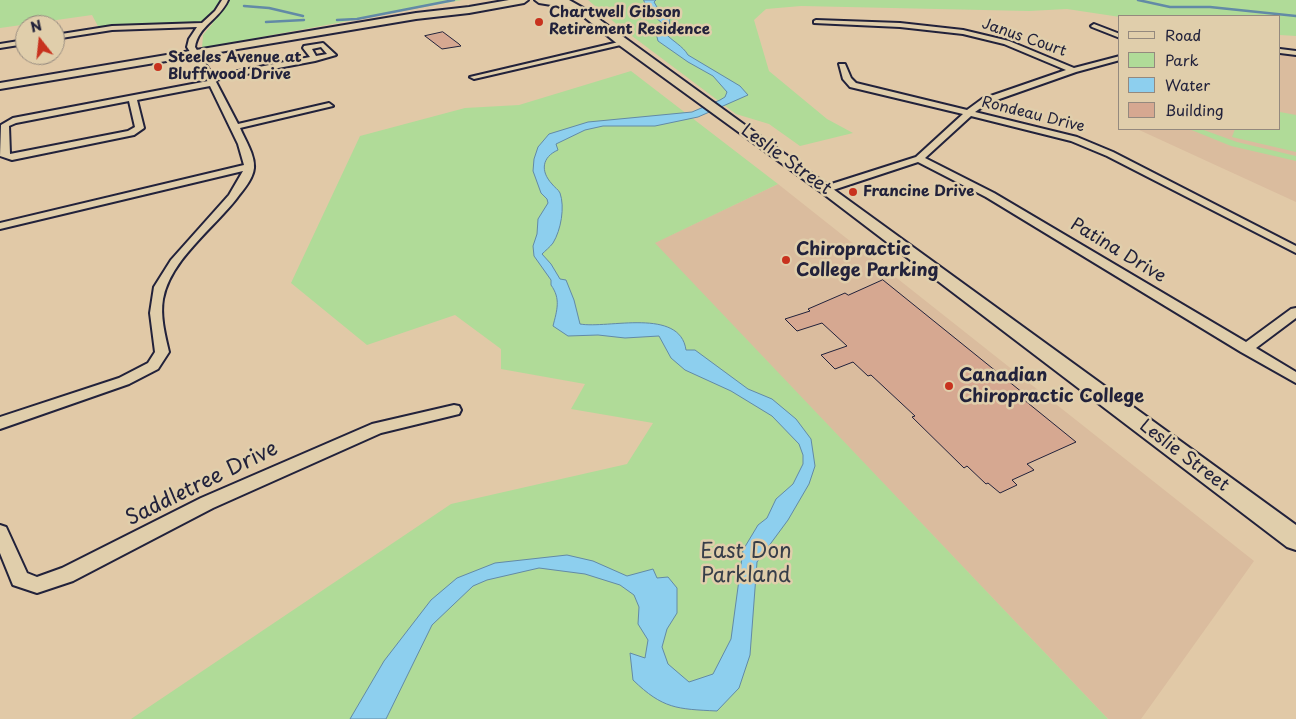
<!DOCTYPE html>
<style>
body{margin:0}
#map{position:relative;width:1296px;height:719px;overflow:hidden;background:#e1c9a7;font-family:"Playpen Sans",sans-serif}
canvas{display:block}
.legend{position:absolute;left:1118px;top:15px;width:162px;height:115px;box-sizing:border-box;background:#e0ceab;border:1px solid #94897e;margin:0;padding:6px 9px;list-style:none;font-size:15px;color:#22223b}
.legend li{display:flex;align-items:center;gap:10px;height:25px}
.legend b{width:25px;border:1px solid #94897e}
.north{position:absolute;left:15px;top:15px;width:50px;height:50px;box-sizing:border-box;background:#e0ceab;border:1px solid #94897e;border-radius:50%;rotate:344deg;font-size:14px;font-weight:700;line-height:20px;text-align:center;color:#22223b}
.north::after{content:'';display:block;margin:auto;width:18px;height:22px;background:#c8321e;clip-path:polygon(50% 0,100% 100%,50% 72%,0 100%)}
</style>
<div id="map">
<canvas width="1296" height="719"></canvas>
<ul class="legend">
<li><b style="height:6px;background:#e0ceab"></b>Road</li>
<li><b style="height:14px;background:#b0db98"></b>Park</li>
<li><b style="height:14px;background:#8dcfee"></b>Water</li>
<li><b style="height:14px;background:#d6a891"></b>Building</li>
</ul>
<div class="north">N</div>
</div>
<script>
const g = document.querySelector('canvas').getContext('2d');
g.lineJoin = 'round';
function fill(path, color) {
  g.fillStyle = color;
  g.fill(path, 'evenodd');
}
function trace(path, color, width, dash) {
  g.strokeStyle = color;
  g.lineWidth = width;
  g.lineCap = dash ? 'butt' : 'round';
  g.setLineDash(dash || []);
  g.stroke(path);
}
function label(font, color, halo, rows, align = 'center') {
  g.font = font + ' "Playpen Sans",sans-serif';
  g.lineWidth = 5;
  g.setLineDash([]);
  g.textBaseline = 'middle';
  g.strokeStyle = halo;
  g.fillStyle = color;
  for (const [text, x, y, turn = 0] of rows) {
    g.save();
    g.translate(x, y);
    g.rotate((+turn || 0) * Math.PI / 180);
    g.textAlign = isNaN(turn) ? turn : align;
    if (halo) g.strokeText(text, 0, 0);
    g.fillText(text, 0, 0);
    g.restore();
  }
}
fill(new Path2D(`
 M1280,54L1296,56V202L1137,129H1280Z
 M778,184L1254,561L1141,719H1108L654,243Z`), '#dabc9e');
fill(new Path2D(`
 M0,0H462L202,48L203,35L213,23L99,28L92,15L0,28Z
 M588,0H1296V36L1280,35V16L1120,17L1067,9L1029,11L801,6L766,9L754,20L769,71L827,119L853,133L800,146L769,124L736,114L620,27Z
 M631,71L778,184L655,243L1108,719H131L451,504L627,464L653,423L571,409L585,384L501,369V349L455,315L367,345L291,283L360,136L465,108L519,105Z
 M1280,112L1296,115V152L1232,137L1235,129H1280Z
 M1189,129H1201L1237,142L1296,156V161L1231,146Z`), '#b0db98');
const water = new Path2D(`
 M644,0H656L654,2L660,12H667L670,16L669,30L665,33C672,41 683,46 688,55L740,86L748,95L698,117L655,126H603L585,130L556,144L558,150C542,157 540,171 552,184C555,188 558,189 560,193C565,207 561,230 553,243C550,247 545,251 542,254L551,264L560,279L566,280L574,300L580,324C608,329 680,307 686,350H695L748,389L772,399L796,419L811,439L815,466L809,484L788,520L757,562L750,655L739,688L717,711C677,709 663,709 633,680L630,653L645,658L648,640L638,624L639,607L634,595L620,585L585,574L539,568L487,580L473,586L432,625L386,719H350L384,661L431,600L457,578L495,563L567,555L593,561L627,576L653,569L657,578L668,577L677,588V613L667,629L662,647L668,664L689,682L713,674L731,639L743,550L758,525L767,518L776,499L793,484L803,464V455L799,444L772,416L731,391L685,370L671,358L659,336L625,338L598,335L568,336L553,326C557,310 561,299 551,285V280L534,256L533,246L537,234L538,219L548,203L547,199L541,193L533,171L534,159L538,147L549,134L588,122L692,112L720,100L725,97L727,92L713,76L688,62L658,41L656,33L661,29L662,23L648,11Z`);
fill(water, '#8dcfee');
trace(water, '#628aa6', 1);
trace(new Path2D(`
 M1138,0L1170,7H1210L1296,16
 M244,6L269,8L303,16
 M337,20L357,19L454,0
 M266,22L304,20`), '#628aa6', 2.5);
const building = new Path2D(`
 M443,32L459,44L461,46L442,49L425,36Z
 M883,280L1028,397L1023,399L1076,442L1027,464L1034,470L1012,480L1017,485L1000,493L988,483L986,484L967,466L964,468L912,417L915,416L871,375L868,376L853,362L835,369L821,355L847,346L822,323L797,331L785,319L810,311L808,309L845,293L848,295Z`);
fill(building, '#d6a891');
trace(building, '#22223b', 1);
const street = new Path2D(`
 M222,0H228C220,19 198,26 195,47L213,76L310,57L303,48L304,46L323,43L336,55L315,61L215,80L238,124L329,103L333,106L240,128C245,140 255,155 254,168C253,179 243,190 237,198C214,228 170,260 163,299C160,316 165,335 169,352L158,369L129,384L0,429V417L119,378L148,363L155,352L150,313L154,287L171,260L229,195L243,171L0,229V223L244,165L238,144L210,86L137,100L144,128L134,135L12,160L0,156L1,125L13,118L208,81L187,47L189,39L197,27L112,30L55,39V35L112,26L202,23L215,11ZM321,47L327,54L316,56L312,49ZM129,101L135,127L128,131L10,154L9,126L16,123Z
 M816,20L900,23L963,30L1009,41L1074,68L1120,56V60L1076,72L988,103L975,112L1077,137L1113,152L1296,246V253L1107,156L1071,141L971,116L925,158L994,193L1246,342L1291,309L1296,308V318L1256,348L1296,372V383L1241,352L986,197L918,162L830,191H822V187L916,157L963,114L850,87L843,79L839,64H845L851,78L856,83L967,110L982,99L1066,70L1004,44L963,34L900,27L814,23V21Z
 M1094,24L1120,34V38L1092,27L1091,26Z
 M25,40V44L0,48V44Z
 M623,41L627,43L625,44L474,79L470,77Z
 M1280,49L1296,51V55L1280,53Z
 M454,405L459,406L461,410L459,414L381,433L213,508L73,581L37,593L13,585L0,553V525L6,527L27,573L37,577L62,568L201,498L372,424Z`);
const secondary = new Path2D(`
 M509,0H528L524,3L469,13L416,19L0,89V83L416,13L469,7Z
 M535,0H569L585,9L1296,525V550L1287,547L821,192L619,45L579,13L570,8L539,3Z`);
trace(street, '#22223b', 4);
trace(secondary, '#22223b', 4);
fill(street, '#e0ceab');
fill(secondary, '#e0ceab');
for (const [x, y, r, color] of [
 [539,22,5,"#c8321e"],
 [158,67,5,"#c8321e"],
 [853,192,5,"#c8321e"],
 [786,260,5,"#c8321e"],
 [949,386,5,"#c8321e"]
]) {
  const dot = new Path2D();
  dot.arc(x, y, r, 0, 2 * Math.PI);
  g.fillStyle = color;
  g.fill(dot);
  trace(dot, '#e0ceab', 2);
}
label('bold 15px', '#22223b', '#e0ceab', [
 ["Chartwell Gibson",549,13],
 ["Retirement Residence",549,30],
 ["Steeles Avenue at",168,58],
 ["Bluffwood Drive",168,75],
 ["Francine Drive",863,192]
], 'left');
label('15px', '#22223b', '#e0ceab', [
 ["Janus Court",1024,38,19],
 ["Rondeau Drive",1033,115,14]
]);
label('18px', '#22223b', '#e0ceab', [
 ["Leslie Street",786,160,36],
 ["Patina Drive",1118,251,31],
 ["Leslie Street",1184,456,37]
]);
label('bold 18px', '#22223b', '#e0ceab', [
 ["Chiropractic",796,250],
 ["College Parking",796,271],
 ["Canadian",959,376],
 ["Chiropractic College",959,397]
], 'left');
label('21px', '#22223b', '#e0ceab', [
 ["Saddletree Drive",202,484,-26]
]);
label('21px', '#373e49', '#e0ceab', [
 ["East Don",746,552],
 ["Parkland",746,576]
]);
</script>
